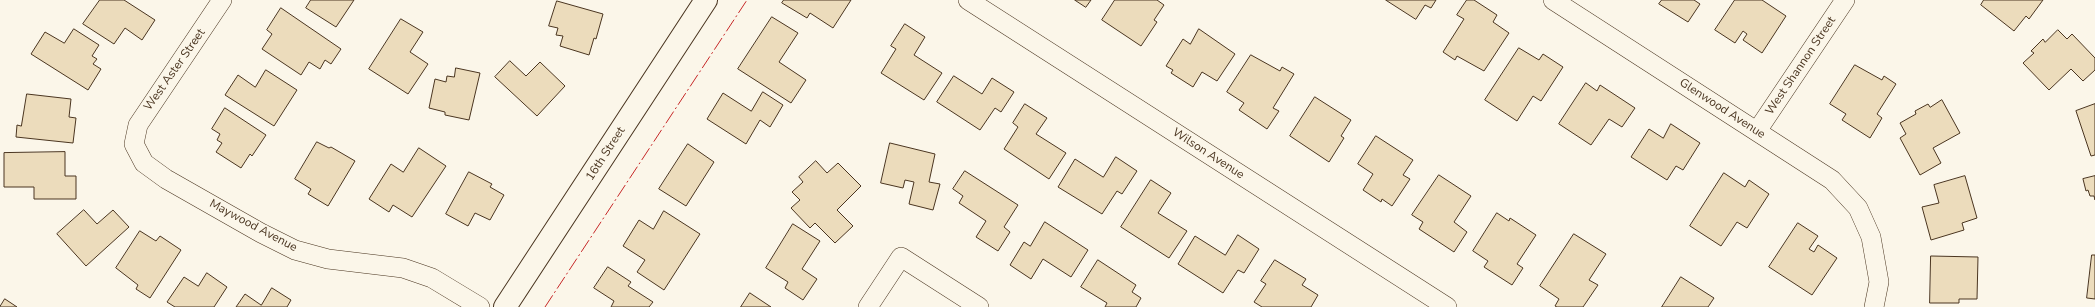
<!DOCTYPE html>
<style>
body{margin:0}
canvas{display:block;background:#fbf6e9}
</style>
<canvas width="2095" height="307"></canvas>
<script>
const g = document.querySelector('canvas').getContext('2d');
g.lineJoin = 'round';
function fill(path, color) {
  g.fillStyle = color;
  g.fill(path, 'evenodd');
}
function trace(path, color, width, dash) {
  g.strokeStyle = color;
  g.lineWidth = width;
  g.lineCap = dash ? 'butt' : 'round';
  g.setLineDash(dash || []);
  g.stroke(path);
}
function label(font, color, halo, rows, align = 'center') {
  g.font = font + ' "Nunito Sans",sans-serif';
  g.lineWidth = 3;
  g.setLineDash([]);
  g.textBaseline = 'middle';
  g.strokeStyle = halo;
  g.fillStyle = color;
  for (const [text, x, y, turn = 0] of rows) {
    g.save();
    g.translate(x, y);
    g.rotate((+turn || 0) * Math.PI / 180);
    g.textAlign = isNaN(turn) ? turn : align;
    if (halo) g.strokeText(text, 0, 0);
    g.fillText(text, 0, 0);
    g.restore();
  }
}
const building = new Path2D(`
 M100,0H124L155,20L142,40L125,28L114,44L83,24Z
 M311,0H354L336,27L306,8Z
 M784,0H851L833,28L810,13L807,18L782,3Z
 M1075,0H1091L1086,7Z
 M1115,0H1157L1164,5L1154,20L1157,22L1141,46L1102,20Z
 M1386,0H1436L1431,8L1425,5L1416,19Z
 M1467,0H1474L1497,15L1493,22L1509,33L1484,71L1457,56L1455,60L1443,52L1464,19L1457,15Z
 M1662,0H1694L1700,4L1688,22L1659,4Z
 M1735,0H1762L1786,16L1762,53L1743,40L1747,34L1743,31L1735,43L1715,30Z
 M1984,0H2043L2029,19L2026,16L2014,31L1981,5Z
 M557,1L603,14L596,39L594,38L589,55L560,46L563,36L556,35L558,28L549,26Z
 M281,8L341,49L331,64L325,60L320,69L309,62L301,75L262,49L272,34L267,30Z
 M772,17L798,33L779,62L806,80L791,103L738,69Z
 M401,19L423,32L410,52L428,64L408,94L369,69Z
 M905,24L925,37L914,55L942,73L924,100L881,73L896,49L891,46Z
 M74,29L99,45L92,56L97,59L93,64L101,69L88,90L31,54L45,32L64,43Z
 M1199,29L1235,54L1217,81L1202,72L1193,87L1171,73L1173,70L1166,66L1183,39L1190,44Z
 M2058,30L2067,39L2072,34L2095,58V70L2083,81L2071,69L2049,90L2023,63L2034,53L2031,51L2043,39L2045,42Z
 M1519,48L1539,60L1543,54L1563,67L1541,101L1533,96L1517,121L1485,100Z
 M1251,55L1280,71L1282,67L1294,74L1273,108L1279,111L1267,129L1239,110L1244,103L1227,92Z
 M510,61L526,76L540,62L565,86L537,116L495,77Z
 M1855,65L1882,80L1884,76L1896,84L1877,114L1882,118L1870,138L1842,120L1846,114L1830,104Z
 M456,68L480,73L469,120L445,115V112L429,108L435,79L446,82L447,76L454,77Z
 M266,70L297,90L274,126L225,95L238,75L255,87Z
 M954,76L982,94L992,78L1014,92L1001,112L995,108L980,130L937,102Z
 M1586,83L1597,91L1600,85L1635,108L1622,127L1609,119L1591,145L1559,124Z
 M763,92L783,105L770,127L760,120L746,144L707,119L723,93L751,111Z
 M27,94L71,99L69,117L76,118L73,143L16,137L17,125L21,126Z
 M1315,97L1351,120L1341,136L1344,138L1329,162L1290,136Z
 M1942,100L1960,133L1933,148L1941,163L1920,175L1900,138L1906,134L1900,123L1916,114L1915,111L1928,104L1930,107Z
 M1025,104L1047,118L1036,134L1066,153L1049,179L1004,149L1018,127L1013,123Z
 M2095,104V155L2091,156L2076,111Z
 M225,108L266,135L252,156L250,154L241,168L216,152L222,143L217,140L220,134L212,129Z
 M1671,124L1700,143L1683,170L1676,166L1667,180L1631,157L1649,129L1663,138Z
 M1376,136L1413,160L1403,175L1410,179L1392,206L1382,199L1381,202L1363,190L1373,174L1358,164Z
 M317,142L329,148L331,147L355,161L328,206L308,194L311,189L295,179Z
 M890,143L935,154L929,182L940,184L933,210L909,204L914,182L905,180L903,188L881,183Z
 M688,144L714,162L686,206L659,189Z
 M419,148L446,166L412,217L393,205L389,212L369,199L391,164L403,172Z
 M65,152V176H76V199H34V187H4V153Z
 M1116,157L1137,171L1122,194L1117,191L1102,214L1058,187L1075,159L1103,177Z
 M816,161L827,173L838,163L861,186L837,210L853,226L835,243L815,223L810,228L791,208L800,200L792,192L803,182L799,177Z
 M965,171L1018,205L1004,227L1010,232L998,251L976,237L986,221L959,203L963,196L953,189Z
 M469,172L492,184L490,187L504,195L490,220L475,213L468,226L446,214Z
 M1724,173L1745,187L1749,180L1769,194L1747,228L1737,222L1721,246L1690,226Z
 M1439,175L1471,196L1454,222L1467,232L1454,252L1419,229L1423,222L1412,215Z
 M1965,176L1977,218L1962,223L1964,230L1931,240L1922,207L1939,203L1934,185Z
 M2095,176V200L2094,196H2090L2088,190L2086,191L2083,179Z
 M1151,180L1171,193L1158,213L1187,231L1169,258L1121,227Z
 M84,210L97,224L113,210L129,227L86,266L57,234Z
 M664,211L700,234L664,290L637,272L645,260L623,246L639,220L653,229Z
 M1497,213L1509,221L1510,218L1536,235L1517,264L1523,268L1512,285L1484,267L1488,261L1473,251Z
 M1045,222L1088,250L1071,277L1043,259L1031,279L1010,265L1024,242L1030,246Z
 M1798,223L1818,236L1809,249L1814,252L1818,245L1837,258L1812,295L1769,267Z
 M793,224L820,241L802,269L817,279L803,300L785,288L788,282L766,268Z
 M140,231L156,241L160,236L181,250L150,298L136,289L138,285L116,268Z
 M1574,234L1606,254L1589,280L1598,285L1583,307H1557L1555,306L1559,299L1540,286Z
 M1238,235L1259,249L1244,273L1238,270L1223,293L1178,264L1195,236L1225,255Z
 M2092,255H2095V299L2087,298Z
 M1931,256L1978,257L1977,299H1959V303H1930Z
 M1098,260L1136,285L1132,292L1141,298L1136,307H1105L1107,303L1081,287Z
 M1275,260L1306,279L1302,285L1318,295L1311,307H1262L1254,302L1266,284L1261,281Z
 M608,267L631,282L628,286L653,302L649,307H611L614,301L594,288Z
 M207,273L227,287L214,307H175L167,302L184,277L198,286Z
 M1681,277L1714,298L1708,307H1662Z
 M272,288L291,300L287,307H236L245,294L261,305Z
 M750,293L771,307H741Z
 M5,299L17,307H0Z`);
fill(building, '#ecdcbc');
trace(building, '#4a3520', 1);
const minor = new Path2D(`
 M222,0L138,125L134,144L144,163L166,179L261,233L295,250L328,259L403,268L432,278L480,307
 M968,0L1447,307
 M1553,0L1832,180L1858,208L1871,237L1879,282L1874,307
 M1757,131L1845,0
 M868,307L901,257L979,307`);
const primary = new Path2D(`
 M505,307L706,0`);
trace(minor, '#4a3520', 20);
trace(primary, '#4a3520', 24);
trace(minor, '#fbf6e9', 19);
trace(primary, '#fbf6e9', 22);
trace(new Path2D(`
 M545,307L747,0`), '#c62828', 1, [14, 3, 2, 3]);
label('12px', '#4a3520', '#fbf6e9', [
 ["West Shannon Street",1801,66,-56],
 ["West Aster Street",175,70,-55],
 ["Glenwood Avenue",1722,109,33],
 ["16th Street",606,154,-57],
 ["Wilson Avenue",1208,154,33],
 ["Maywood Avenue",253,226,28]
]);
</script>
